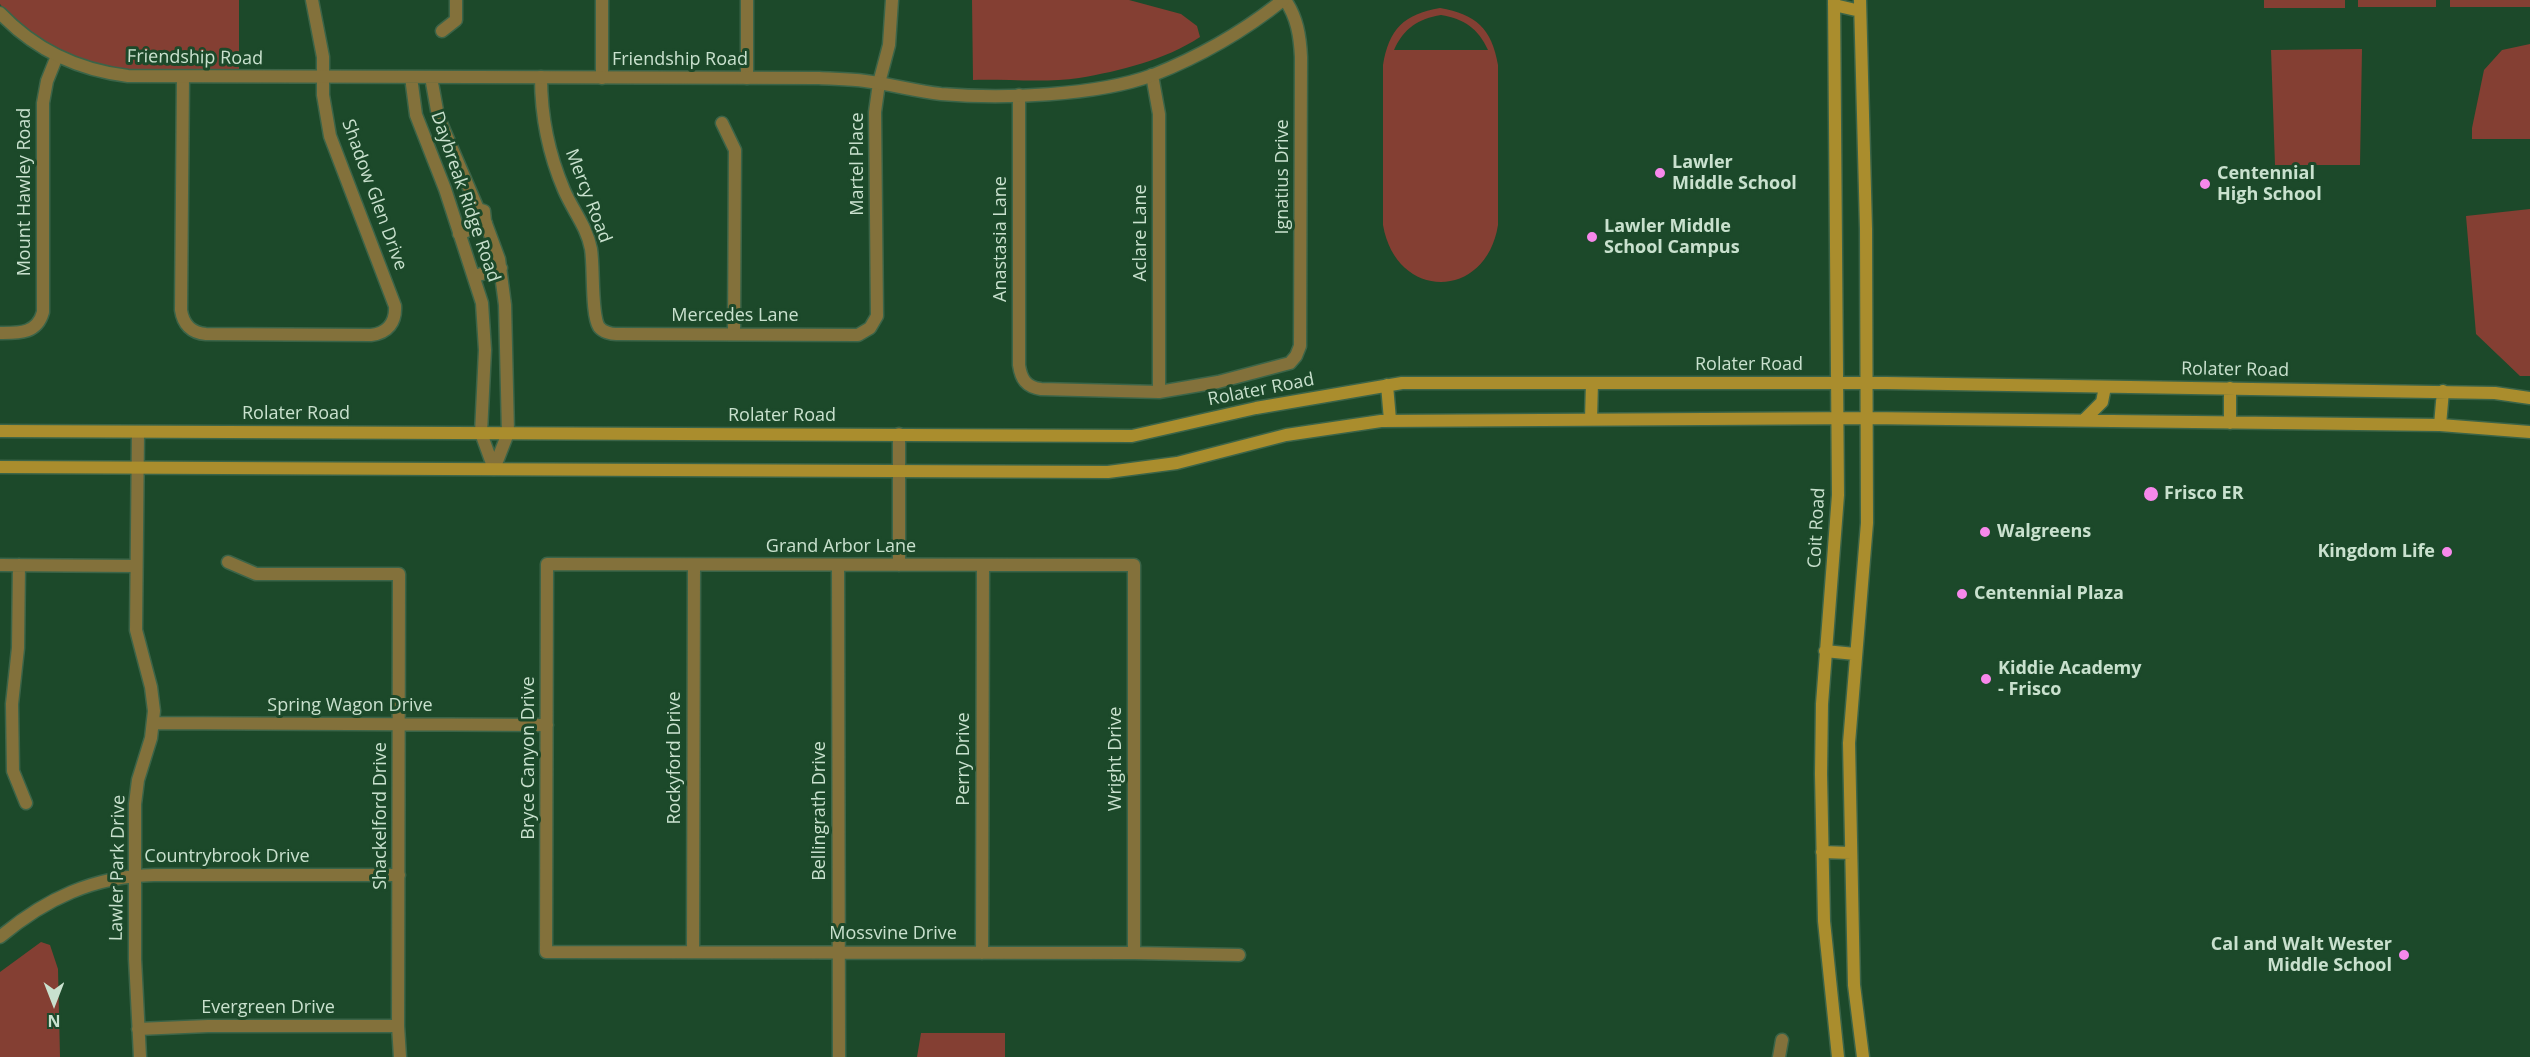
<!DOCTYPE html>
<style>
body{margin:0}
#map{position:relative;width:2530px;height:1057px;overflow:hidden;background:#1c492a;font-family:"Open Sans",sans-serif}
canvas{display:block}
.north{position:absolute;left:24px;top:973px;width:60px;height:60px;-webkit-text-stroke:4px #1c492a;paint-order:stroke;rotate:180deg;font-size:16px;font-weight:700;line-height:24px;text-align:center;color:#c9e1ce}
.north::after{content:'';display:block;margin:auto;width:21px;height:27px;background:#c9e1ce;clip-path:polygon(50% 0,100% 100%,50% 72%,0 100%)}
</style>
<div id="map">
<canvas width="2530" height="1057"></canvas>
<div class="north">N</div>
</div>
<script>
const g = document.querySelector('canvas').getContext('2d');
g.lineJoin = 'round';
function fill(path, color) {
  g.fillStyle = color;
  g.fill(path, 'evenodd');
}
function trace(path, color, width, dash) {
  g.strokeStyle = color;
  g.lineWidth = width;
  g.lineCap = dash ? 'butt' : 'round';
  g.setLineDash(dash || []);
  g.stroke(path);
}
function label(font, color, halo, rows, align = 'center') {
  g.font = font + ' "Open Sans",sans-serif';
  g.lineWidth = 6;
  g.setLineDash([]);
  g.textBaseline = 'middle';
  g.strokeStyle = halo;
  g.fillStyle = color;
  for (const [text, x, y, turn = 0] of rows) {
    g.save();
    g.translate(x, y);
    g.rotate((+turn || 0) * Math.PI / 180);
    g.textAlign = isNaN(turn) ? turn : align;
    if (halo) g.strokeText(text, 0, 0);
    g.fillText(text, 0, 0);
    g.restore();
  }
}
fill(new Path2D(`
 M0,0H239V71L114,70L76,58L42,41L10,17L0,4Z
 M972,0H1129L1181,14L1197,26L1200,37C1165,60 1120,71 1079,78C1048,83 1004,79 973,80Z
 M2264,0H2345V8H2264Z
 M2358,0H2436V7H2358Z
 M2450,0H2530V7H2450Z
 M1440,8C1476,14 1492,29 1498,65V225C1486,301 1396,301 1383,225V65C1389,29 1404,14 1440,8ZM1441,15C1464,19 1478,28 1488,50H1394C1404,28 1418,19 1441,15Z
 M2530,44V139H2472V128L2484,70L2502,50Z
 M2362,49L2360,165H2275L2271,50Z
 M2530,209V376H2520L2476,334L2466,216Z
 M41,942L50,945L58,969L60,1057H0V972Z
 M921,1033H1005V1057H917Z`), '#843f33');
const minor = new Path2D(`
 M442,31L456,20V0
 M1152,75L1159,114V392
 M183,77L181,310C183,324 191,333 206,334L371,335C388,333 396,322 395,306L330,136L323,95V57L312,0
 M541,77C541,116 549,155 564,190C573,211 587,227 591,249C594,267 591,315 599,327C603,332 611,334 616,334L858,335L870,328L877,316L875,112L879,83L889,45L892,0
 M602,78V0
 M747,78V0
 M1019,95V365C1021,379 1026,387 1041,389L1159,392L1218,382L1290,363L1296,356L1300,346L1301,57C1300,36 1297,17 1285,0
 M722,123L735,150L734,333
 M0,333C19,333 37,334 43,312V103L47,81L57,56
 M138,432L136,630L151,687L154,711L151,738L138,780L135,804V959L140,1057
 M899,434V565
 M228,562L256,574H399L398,1026L400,1057
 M0,565L136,566
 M19,565L18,648L12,704L13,771L26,803
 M838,565L839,1057
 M153,723L547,725
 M0,937C45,899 94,876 154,875H399
 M693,952L694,565
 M982,953L983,565
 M1134,953V565L547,564L546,952L1134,953L1239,955
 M138,1029L208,1026H398
 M1779,1057L1782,1040`);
const tertiary = new Path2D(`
 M0,13C35,50 78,70 128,76L819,78C834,79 850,79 865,81C890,84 915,91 941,94C1002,99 1096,96 1153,75C1201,56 1243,32 1283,0
 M411,77L416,115L445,189L482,303L485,350L481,433L494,469
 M431,77L438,116L478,209V215
 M478,209L484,211L485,221L499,259L505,305L508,433L494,469
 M459,234L486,223
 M475,276L501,268`);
const secondary = new Path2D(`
 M1834,0L1838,495L1822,704L1821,774L1824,921L1838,1057
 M1860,0L1866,229L1867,523L1849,743L1854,985L1863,1057
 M1834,5L1860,11
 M1387,385L1390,420
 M2230,388V423
 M1591,419L1592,383
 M2084,420L2102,402L2105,387
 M2440,425L2443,391
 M0,431L1132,436L1256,408L1402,383H1886L2495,393L2530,398
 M0,467L1108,472L1177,463L1286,435L1381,421L1866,418L2440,425L2530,432
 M1825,651L1855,654
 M1822,852L1851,853`);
trace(minor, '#3b6448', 15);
trace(tertiary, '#3b6448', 15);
trace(secondary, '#3b6448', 15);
trace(minor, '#83713b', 12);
trace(tertiary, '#83713b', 12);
trace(secondary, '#aa8d2d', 12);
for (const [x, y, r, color] of [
 [1660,173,6,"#f788eb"],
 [2205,184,6,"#f788eb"],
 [1592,237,6,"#f788eb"],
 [2151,494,8,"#f788eb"],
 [1985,532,6,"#f788eb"],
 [2447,552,6,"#f788eb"],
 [1962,594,6,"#f788eb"],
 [1986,679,6,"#f788eb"],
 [2404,955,6,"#f788eb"]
]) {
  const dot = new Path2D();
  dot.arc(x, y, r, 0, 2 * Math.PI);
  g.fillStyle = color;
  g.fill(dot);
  trace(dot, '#1c492a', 2);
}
label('18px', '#c9e1ce', '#1c492a', [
 ["Friendship Road",195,58,1],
 ["Friendship Road",680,60],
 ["Martel Place",858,164,-90],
 ["Ignatius Drive",1283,177,-90],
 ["Mount Hawley Road",25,192,-90],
 ["Shadow Glen Drive",374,195,70],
 ["Mercy Road",588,196,69],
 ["Daybreak Ridge Road",465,197,71],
 ["Aclare Lane",1141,233,-90],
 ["Anastasia Lane",1001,239,-90],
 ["Mercedes Lane",735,316],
 ["Rolater Road",1749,365],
 ["Rolater Road",2235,370,1],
 ["Rolater Road",1261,390,-11],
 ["Rolater Road",296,414],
 ["Rolater Road",782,416],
 ["Coit Road",1817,528,-87],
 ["Grand Arbor Lane",841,547],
 ["Spring Wagon Drive",350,706],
 ["Bryce Canyon Drive",529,758,-90],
 ["Rockyford Drive",675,758,-90],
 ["Perry Drive",964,759,-90],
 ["Wright Drive",1116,759,-90],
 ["Bellingrath Drive",820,811,-90],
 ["Shackelford Drive",381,816,-90],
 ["Countrybrook Drive",227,857],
 ["Lawler Park Drive",118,868,-89],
 ["Mossvine Drive",893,934],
 ["Evergreen Drive",268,1008]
]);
label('bold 18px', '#c9e1ce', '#1c492a', [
 ["Lawler",1672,163],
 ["Middle School",1672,184],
 ["Centennial",2217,174],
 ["High School",2217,195],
 ["Lawler Middle",1604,227],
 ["School Campus",1604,248],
 ["Frisco ER",2164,494],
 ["Walgreens",1997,532],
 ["Kingdom Life",2435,552,"right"],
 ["Centennial Plaza",1974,594],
 ["Kiddie Academy",1998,669],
 ["- Frisco",1998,690],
 ["Cal and Walt Wester",2392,945,"right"],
 ["Middle School",2392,966,"right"]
], 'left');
</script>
